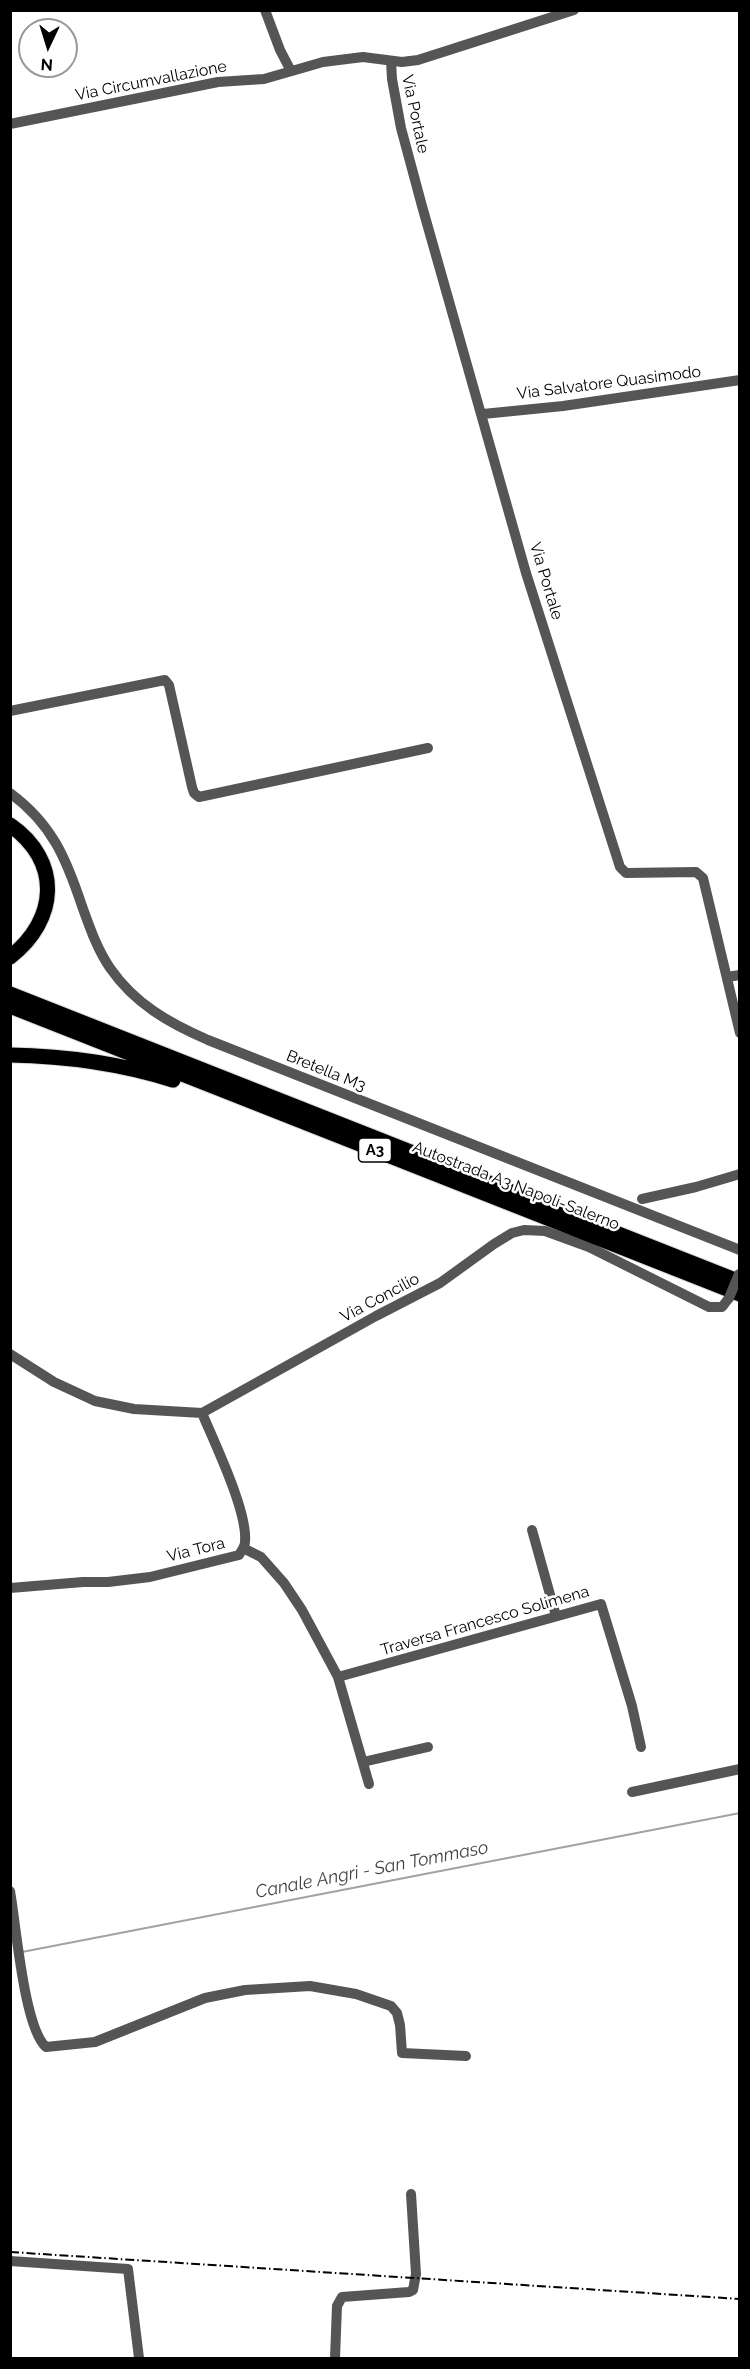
<!DOCTYPE html>
<style>
body{margin:0}
#map{position:relative;width:750px;height:2369px;overflow:hidden;background:#fff;font-family:Raleway,sans-serif}
canvas{display:block}
.frame{position:absolute;inset:0;border:12px solid #000;pointer-events:none}
.north{position:absolute;left:18px;top:18px;width:60px;height:60px;box-sizing:border-box;background:#fff;border:2px solid #999;border-radius:50%;rotate:184deg;font-size:16px;font-weight:700;line-height:24px;text-align:center;color:#000}
.north::after{content:'';display:block;margin:auto;width:21px;height:27px;background:#000;clip-path:polygon(50% 0,100% 100%,50% 72%,0 100%)}
</style>
<div id="map">
<canvas width="750" height="2369"></canvas>
<div class="frame"></div>
<div class="north">N</div>
</div>
<script>
const g = document.querySelector('canvas').getContext('2d');
g.lineJoin = 'round';
function trace(path, color, width, dash) {
  g.strokeStyle = color;
  g.lineWidth = width;
  g.lineCap = dash ? 'butt' : 'round';
  g.setLineDash(dash || []);
  g.stroke(path);
}
function label(font, color, halo, rows, align = 'center') {
  g.font = font + ' Raleway,sans-serif';
  g.lineWidth = 5;
  g.setLineDash([]);
  g.textBaseline = 'middle';
  g.strokeStyle = halo;
  g.fillStyle = color;
  for (const [text, x, y, turn = 0] of rows) {
    g.save();
    g.translate(x, y);
    g.rotate((+turn || 0) * Math.PI / 180);
    g.textAlign = isNaN(turn) ? turn : align;
    if (halo) g.strokeText(text, 0, 0);
    g.fillText(text, 0, 0);
    g.restore();
  }
}
trace(new Path2D(`
 M22,1952L740,1813`), '#a3a3a3', 2);
const highway = new Path2D(`
 M10,825C62,861 58,920 10,957
 M10,994L740,1282
 M10,1006L740,1294
 M10,1055C66,1056 119,1063 173,1080`);
trace(highway, '#dbdbdb', 17);
trace(new Path2D(`
 M265,10L280,50L291,71
 M391,61L392,79L401,128L422,206L526,573L620,867L626,873L696,872L703,878L740,1033
 M10,124L218,82L264,79L323,62L363,57L402,62L418,60L574,10
 M483,414L563,406L740,380
 M10,711L165,680L169,685L192,787L194,793L199,797L428,748
 M10,793C52,824 66,858 82,906C90,928 97,949 110,968C135,1004 169,1023 208,1040L740,1250
 M727,977L740,975
 M642,1199L696,1187L740,1174
 M10,1354L54,1382L95,1401L134,1409L202,1413L376,1316L440,1283L494,1244L512,1233L524,1230L545,1231L589,1247L709,1307H722L729,1298
 M532,1530L556,1616
 M243,1548L261,1557L284,1583L302,1610L338,1677L369,1784
 M10,1588L83,1582H108L150,1577L239,1555C241,1551 245,1547 245,1542C248,1512 215,1444 202,1413
 M338,1677L601,1604L632,1706L641,1747
 M363,1762L428,1747
 M632,1792L740,1769
 M10,1891C16,1924 24,2028 46,2047L95,2042L205,1998L245,1990L310,1986L356,1994L391,2006L397,2013L400,2025L402,2053L466,2056
 M10,2261L128,2269L139,2358
 M335,2358L337,2306L342,2297L409,2292L413,2290L416,2274L411,2194`), '#555', 10);
trace(highway, '#000', 15);
trace(new Path2D(`
 M10,2252L740,2299`), '#000', 2, [9, 3, 1.5, 3]);
trace(new Path2D(`
 M729,1298L739,1274`), '#555', 10);
for (const [x, y, w] of [
 [375,1150,33]
]) {
  const box = new Path2D();
  box.roundRect(x - w / 2, y - 12, w, 24, 4.5);
  g.fillStyle = '#fff';
  g.fill(box);
  trace(box, '#000', 1.5);
}
label('bold 15px', '#000', null, [
 ["A3",375,1150]
]);
label('16px', '#000', '#fff', [
 ["Via Circumvallazione",151,81,-11],
 ["Via Portale",415,114,78],
 ["Via Salvatore Quasimodo",609,383,-7],
 ["Via Portale",546,581,73],
 ["Bretella M3",326,1071,22],
 ["Autostrada A3 Napoli-Salerno",516,1186,21],
 ["Via Concilio",380,1298,-28],
 ["Via Tora",196,1550,-14],
 ["Traversa Francesco Solimena",485,1621,-16]
]);
label('italic 18px', '#444', '#fff', [
 ["Canale Angri - San Tommaso",372,1870,-11]
]);
</script>
